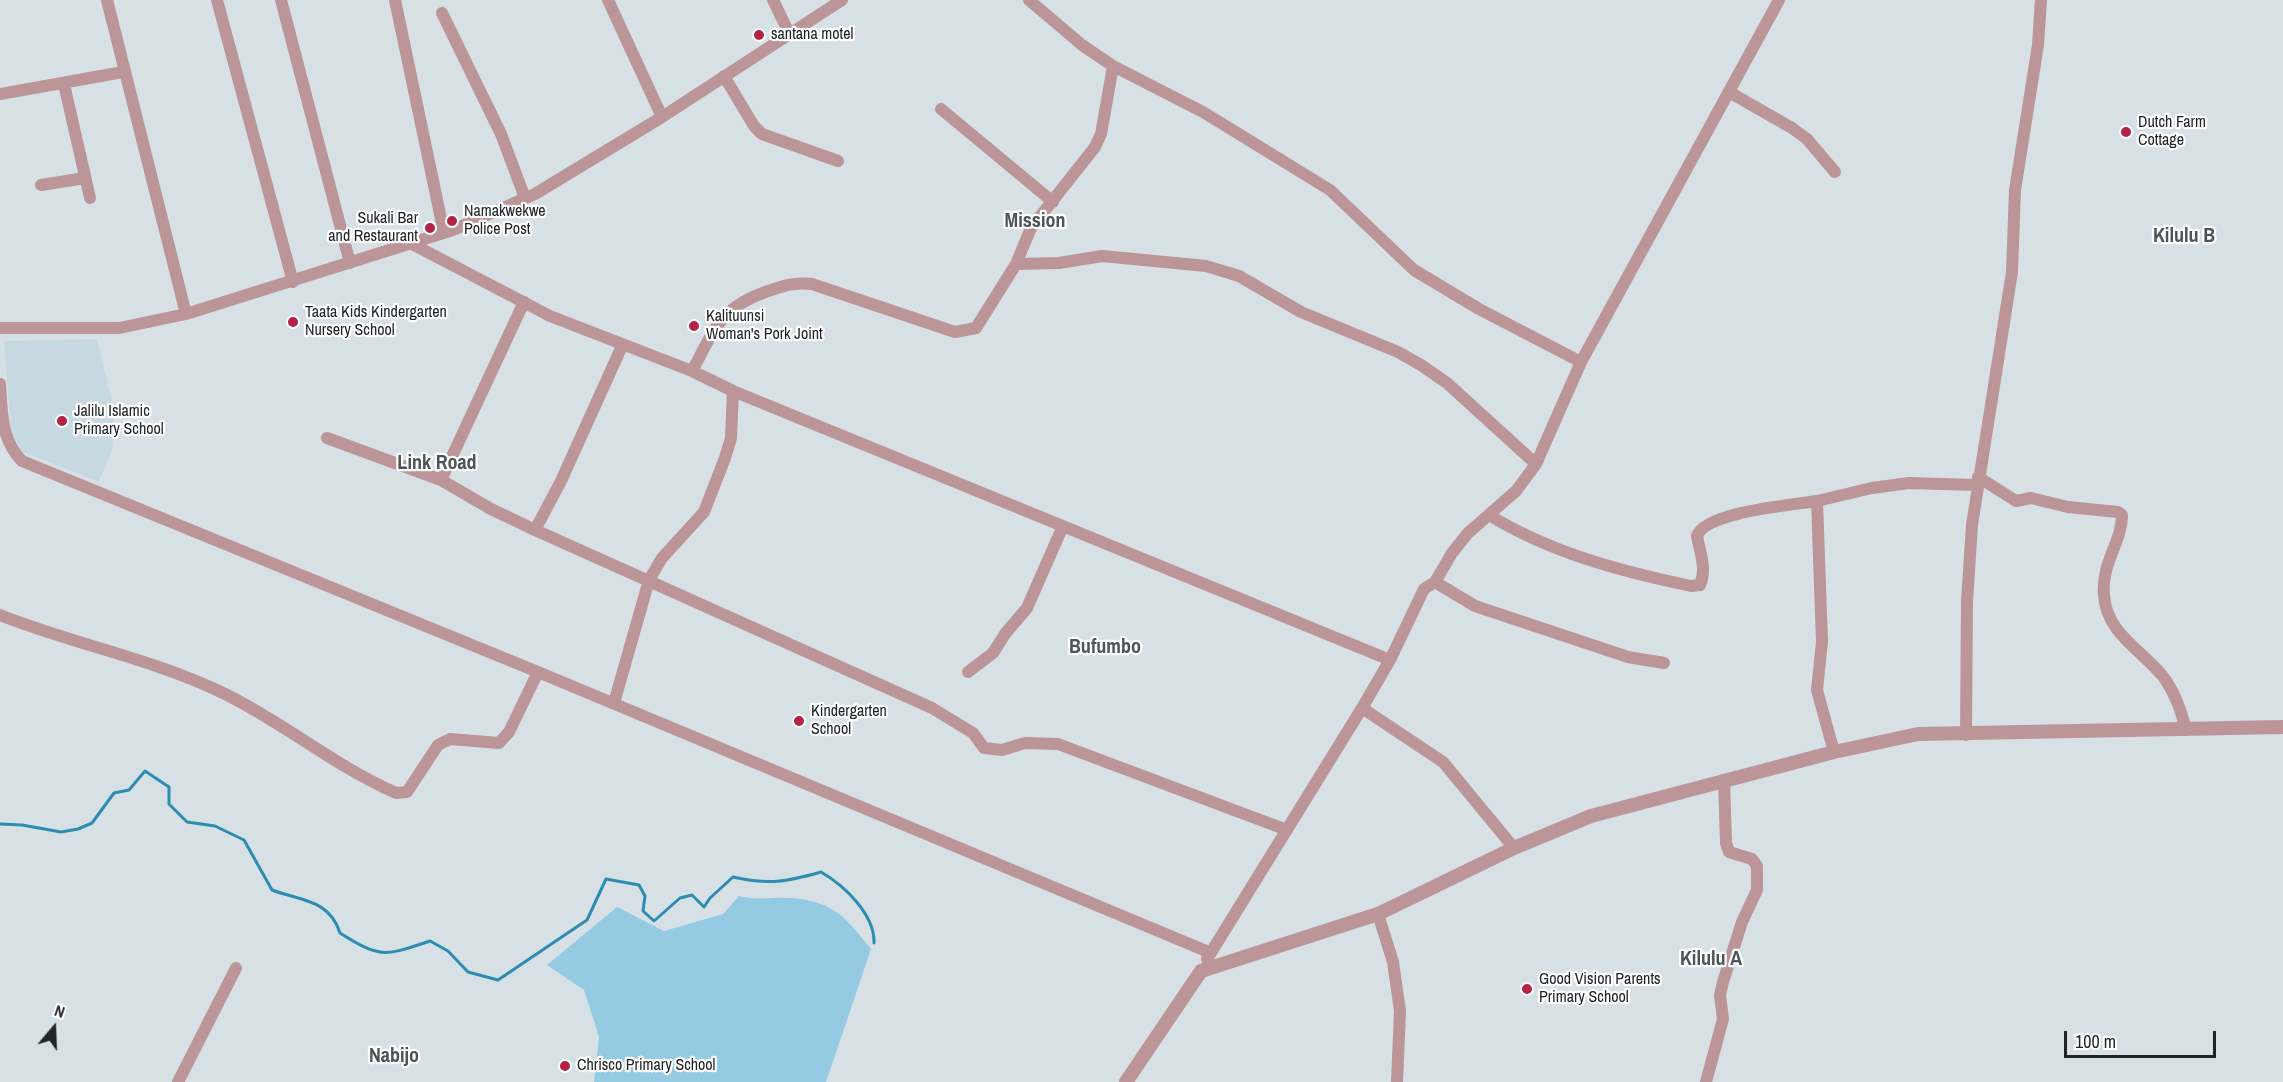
<!DOCTYPE html>
<style>
body{margin:0}
#map{position:relative;width:2283px;height:1082px;overflow:hidden;background:#d7e1e5;font-family:"Archivo Narrow",sans-serif}
canvas{display:block}
.north{position:absolute;left:24px;top:998px;width:60px;height:60px;-webkit-text-stroke:4px #fff;paint-order:stroke;rotate:19deg;font-size:16px;font-weight:700;line-height:24px;text-align:center;color:#212426}
.north::after{content:'';display:block;margin:auto;width:21px;height:27px;background:#212426;clip-path:polygon(50% 0,100% 100%,50% 72%,0 100%)}
.scale{position:absolute;left:2064px;top:1031px;width:152px;height:27px;box-sizing:border-box;border:3px solid #212426;border-top:0;padding-left:8px;font-size:18px;line-height:21px;white-space:nowrap;color:#212426;-webkit-text-stroke:4px #fff;paint-order:stroke}
</style>
<div id="map">
<canvas width="2283" height="1082"></canvas>
<div class="north">N</div>
<div class="scale">100 m</div>
</div>
<script>
const g = document.querySelector('canvas').getContext('2d');
g.lineJoin = 'round';
function fill(path, color) {
  g.fillStyle = color;
  g.fill(path, 'evenodd');
}
function trace(path, color, width, dash) {
  g.strokeStyle = color;
  g.lineWidth = width;
  g.lineCap = dash ? 'butt' : 'round';
  g.setLineDash(dash || []);
  g.stroke(path);
}
function label(font, color, halo, rows, align = 'center') {
  g.font = font + ' "Archivo Narrow",sans-serif';
  g.lineWidth = 4.5;
  g.setLineDash([]);
  g.textBaseline = 'middle';
  g.strokeStyle = halo;
  g.fillStyle = color;
  for (const [text, x, y, turn = 0] of rows) {
    g.save();
    g.translate(x, y);
    g.rotate((+turn || 0) * Math.PI / 180);
    g.textAlign = isNaN(turn) ? turn : align;
    if (halo) g.strokeText(text, 0, 0);
    g.fillText(text, 0, 0);
    g.restore();
  }
}
fill(new Path2D(`
 M97,339L114,410L113,447L99,482L21,451L11,432L4,341Z`), '#c6d8e0');
fill(new Path2D(`
 M739,896C759,901 772,897 791,898C834,901 846,918 871,949L826,1082H594L599,1037L584,990L547,965L617,907L664,931L723,914Z`), '#94cae2');
trace(new Path2D(`
 M0,824L22,825L61,832L78,829L92,823L114,793L129,790L145,771L169,787V804L187,822L215,826L244,840L272,890C301,901 329,899 340,933C381,959 385,956 430,941L448,951L468,972L498,980L587,920L606,879L639,885L645,896L643,911L654,921L680,898L692,895L704,907L710,898L733,877C769,885 786,882 821,872C845,886 875,915 874,943`), '#2c8cb1', 3);
trace(new Path2D(`
 M107,0L186,314
 M217,0L293,282
 M281,0L350,263
 M395,0L444,233
 M608,0L662,117
 M773,0L789,33
 M1029,0L1082,45L1113,66L1203,112L1330,190L1414,270L1479,309L1581,362
 M442,13L501,134L525,198
 M724,76L754,126L762,134L838,161
 M64,84L90,198
 M1729,92L1792,128L1807,139L1835,172
 M0,94L123,72
 M941,109L1053,202
 M41,185L85,178
 M412,244L550,316L692,371L733,391L1390,660
 M1016,264L1059,263L1102,256L1206,266L1239,276L1301,312L1398,352L1421,365L1447,383L1536,464
 M0,328H119L186,314L453,230L535,194L662,117L842,0
 M692,371C716,327 720,307 771,290C786,285 796,282 812,284L955,332L976,328L1016,264L1031,228L1095,147L1101,134L1113,66
 M0,384C2,413 1,440 22,461L538,672L1211,953
 M327,438L441,480L524,302
 M1978,477L2016,501L2031,498L2068,507L2118,512L2122,515C2122,542 2101,563 2104,595C2106,634 2144,651 2165,679C2176,695 2181,711 2186,730
 M441,480L491,509L535,530L561,481L622,346
 M1489,515C1551,553 1620,571 1691,586L1700,585C1707,569 1700,553 1697,536C1705,512 1792,505 1817,501
 M535,530L932,708L973,733L984,748L1002,750L1025,743L1058,744L1287,830
 M1435,582L1475,606L1628,657L1664,663
 M0,615C73,644 150,658 221,692C282,721 334,766 396,793L407,792L438,745L450,739L499,743L509,732L538,672
 M968,672L993,653L1005,634L1027,608L1063,526
 M614,703L649,580L662,558L704,512L725,458L731,438L733,391
 M1362,708L1443,762L1514,848
 M1966,735L1967,601L1972,525L2012,272L2015,190L2038,45L2041,0
 M1834,752L1817,690L1822,642L1817,501L1872,488L1909,483L1977,485
 M1378,914L1393,962L1400,1011L1397,1082
 M1207,959L1362,708L1390,660L1424,589L1435,582L1452,553L1468,533L1516,491L1536,464L1581,362L1779,0
 M178,1082L236,968
 M1706,1082L1723,1019L1720,995L1723,982L1742,922L1757,890V866L1752,859L1729,852L1726,843L1724,780`), '#bb9597', 12);
trace(new Path2D(`
 M1126,1082L1201,971L1378,914L1514,848L1591,816L1834,752L1918,734L2283,727`), '#bb9597', 14);
for (const [x, y, r, color] of [
 [759,35,6,"#b42244"],
 [2126,132,6,"#b42244"],
 [452,221,6,"#b42244"],
 [430,228,6,"#b42244"],
 [293,322,6,"#b42244"],
 [694,326,6,"#b42244"],
 [62,421,6,"#b42244"],
 [799,721,6,"#b42244"],
 [1527,989,6,"#b42244"],
 [565,1066,6,"#b42244"]
]) {
  const dot = new Path2D();
  dot.arc(x, y, r, 0, 2 * Math.PI);
  g.fillStyle = color;
  g.fill(dot);
  trace(dot, '#fff', 2);
}
label('16px', '#212426', '#fff', [
 ["santana motel",771,35],
 ["Dutch Farm",2138,123],
 ["Cottage",2138,141],
 ["Namakwekwe",464,212],
 ["Police Post",464,230],
 ["Sukali Bar",418,219,"right"],
 ["and Restaurant",418,237,"right"],
 ["Taata Kids Kindergarten",305,313],
 ["Nursery School",305,331],
 ["Kalituunsi",706,317],
 ["Woman's Pork Joint",706,335],
 ["Jalilu Islamic",74,412],
 ["Primary School",74,430],
 ["Kindergarten",811,712],
 ["School",811,730],
 ["Good Vision Parents",1539,980],
 ["Primary School",1539,998],
 ["Chrisco Primary School",577,1066]
], 'left');
label('bold 20px', '#4c5458', '#fff', [
 ["Mission",1035,222],
 ["Kilulu B",2184,237],
 ["Link Road",437,464],
 ["Bufumbo",1105,648],
 ["Kilulu A",1711,960],
 ["Nabijo",394,1057]
]);
</script>
